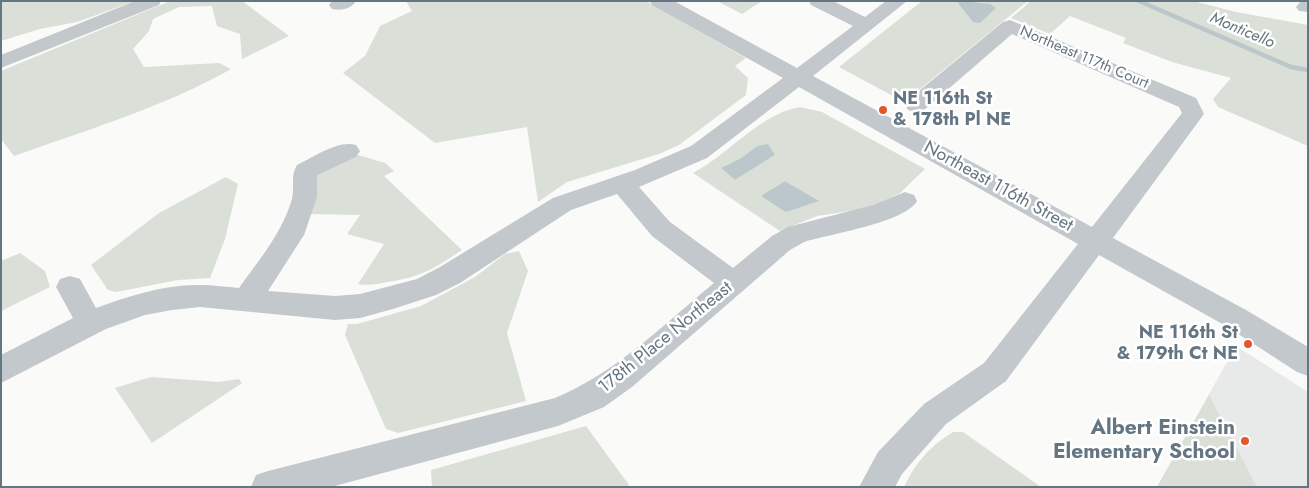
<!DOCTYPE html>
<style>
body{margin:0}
#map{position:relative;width:1309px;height:488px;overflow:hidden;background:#fafaf8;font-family:Jost,sans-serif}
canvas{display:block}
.frame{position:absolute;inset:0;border:2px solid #657683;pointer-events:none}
</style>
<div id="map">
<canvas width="1309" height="488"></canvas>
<div class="frame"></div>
</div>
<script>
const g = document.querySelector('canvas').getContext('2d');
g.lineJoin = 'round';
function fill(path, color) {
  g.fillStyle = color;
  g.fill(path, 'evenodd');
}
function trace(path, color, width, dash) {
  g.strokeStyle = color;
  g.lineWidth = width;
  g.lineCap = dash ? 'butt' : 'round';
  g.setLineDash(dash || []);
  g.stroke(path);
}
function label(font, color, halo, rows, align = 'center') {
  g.font = font + ' Jost,sans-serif';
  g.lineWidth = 5;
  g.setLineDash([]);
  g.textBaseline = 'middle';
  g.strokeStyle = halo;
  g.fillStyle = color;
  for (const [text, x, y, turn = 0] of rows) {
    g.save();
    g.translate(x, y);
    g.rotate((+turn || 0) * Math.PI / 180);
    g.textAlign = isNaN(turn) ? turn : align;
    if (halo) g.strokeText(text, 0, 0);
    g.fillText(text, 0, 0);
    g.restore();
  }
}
fill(new Path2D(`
 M1236,346L1308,392V487H1157Z`), '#e8e9e9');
fill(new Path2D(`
 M1,1H135L77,22L40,29L1,41Z
 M170,1H242L289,36L242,59L240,34L217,26L212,6L179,7L153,19L149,31L133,49L144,67L219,63L231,69C164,107 87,130 14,156L1,139V71Z
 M406,1H646L746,58L735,66L748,78L746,95L679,145L659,154L567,182L538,202L527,127L435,143L343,73L365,56L380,26L412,11Z
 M717,1H762L742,14Z
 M922,1H1028L904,102L839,67Z
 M1031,1H1193L1236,12L1308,25V146L1218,107L1213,99L1231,78L1172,62L1123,43L1126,38L1070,16L1050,34L1011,18Z
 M800,107L822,112L925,169L900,193L886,200L863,209L817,216L780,231L693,173C729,154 760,114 800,107ZM757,146L775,155L735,180L721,168L741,158ZM785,181L818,201H819L761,197Z
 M358,155L385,163L394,171L384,176L462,250C435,268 421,277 388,282C378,284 368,286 358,284L384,244L347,234L360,215L308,214L317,172L344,156Z
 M226,177L238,184L225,239L210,278L178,280L116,292L108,290L91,265L159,213Z
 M519,251L528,271L507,333L526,401L398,433L386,429L345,335L348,324H357L421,306L475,277L505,254Z
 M20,253L45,271L50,287L1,311V261Z
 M151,377L219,382L239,379L242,383L152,443L115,388Z
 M1209,395L1257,487H1157Z
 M586,426L629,485L628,487H432L431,470Z
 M953,432H963L1041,487H904C917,461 929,447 953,432Z`), '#dadfd7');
fill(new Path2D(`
 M961,1L990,4L996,8L980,23L973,22L958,3Z
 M768,144L775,155L735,180L721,168L741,158L757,146Z
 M785,181L819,201L786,212L761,196Z`), '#bbc7cb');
trace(new Path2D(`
 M1139,1L1291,67L1308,70`), '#bbc7cb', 4.5);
fill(new Path2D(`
 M135,1H161L159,5L1,68V55Z
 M332,1H356C351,9 341,11 332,9L329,5Z
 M650,1H674L797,68L853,26L811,5L809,1H833L865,17L886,1H907L813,76L1092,227L1182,113L1179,107L1012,34L924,110L916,112L908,110L905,105L908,100L1003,22L1010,20L1196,98L1204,114L1113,238L1246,310L1308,347V376L1297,372L1226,326L1099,255L1006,381L946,424L902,474L895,487H859L878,452L924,404L984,363L1078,244L799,87L707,158L639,187L670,222L733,268L772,236L788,227L873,205L905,192L914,195L917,201C905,222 832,234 807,241C801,243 796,247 790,250L632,387L604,407L558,426L331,487H251L256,475L268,471L555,398C616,373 664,324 714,283L652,236L617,194L571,210L460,283L436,295L393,309L360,318L335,320L200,307L172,310L145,315L106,329L1,383V355L73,318L56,287L60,279L70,276L80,279L96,308C129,296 165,284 201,285C214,285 226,287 239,288C259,260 282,233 292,199C295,187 290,176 297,165C314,157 338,140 356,145L360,151L356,157L317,175V197L304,235L268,291L335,296L360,294L417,279L440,267L553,198L635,170L691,146L783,78L652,5Z
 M1301,1H1308V12L1299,11L1296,7Z`), '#c3c8cc');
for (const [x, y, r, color] of [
 [883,110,5,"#e4572e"],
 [1248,344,5,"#e4572e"],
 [1245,441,5,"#e4572e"]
]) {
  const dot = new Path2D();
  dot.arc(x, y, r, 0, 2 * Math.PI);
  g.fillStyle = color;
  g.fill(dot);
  trace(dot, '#fff', 2);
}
label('15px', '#657683', '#fff', [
 ["Northeast 117th Court",1084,58,23]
]);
label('italic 16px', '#60757c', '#fff', [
 ["Monticello",1242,31,23]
]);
label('bold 18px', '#657683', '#fff', [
 ["NE 116th St",893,100],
 ["& 178th Pl NE",893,121],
 ["NE 116th St",1238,334,"right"],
 ["& 179th Ct NE",1238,355,"right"]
], 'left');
label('18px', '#657683', '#fff', [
 ["Northeast 116th Street",998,187,29],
 ["178th Place Northeast",666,338,-39]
]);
label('bold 21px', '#657683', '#fff', [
 ["Albert Einstein",1235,429],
 ["Elementary School",1235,453]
], 'right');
</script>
